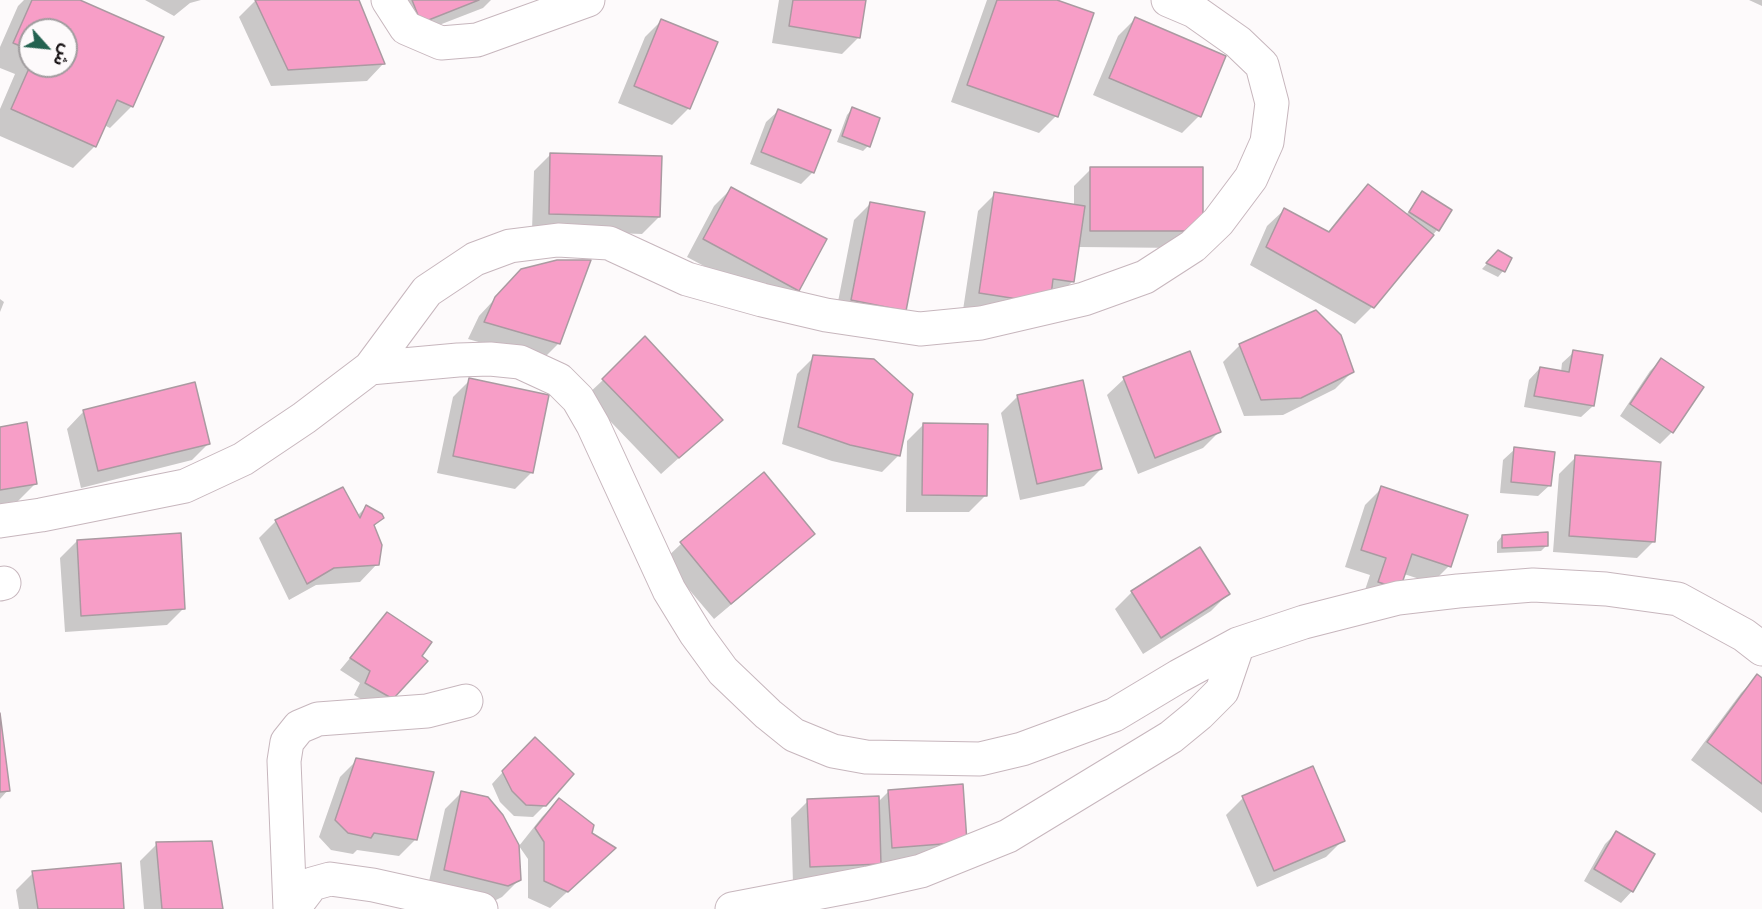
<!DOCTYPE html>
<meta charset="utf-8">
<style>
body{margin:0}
#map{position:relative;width:1762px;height:909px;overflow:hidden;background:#fdfafb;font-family:Jost,"Noto Sans Arabic",sans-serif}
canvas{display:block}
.north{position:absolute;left:18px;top:18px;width:60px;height:60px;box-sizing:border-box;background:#fdfafb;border:2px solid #a09c9e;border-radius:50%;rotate:117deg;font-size:16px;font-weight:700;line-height:24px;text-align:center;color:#151012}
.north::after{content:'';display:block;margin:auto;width:21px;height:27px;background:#236250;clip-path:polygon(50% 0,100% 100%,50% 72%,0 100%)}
</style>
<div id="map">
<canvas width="1762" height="909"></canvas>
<div class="north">ش</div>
</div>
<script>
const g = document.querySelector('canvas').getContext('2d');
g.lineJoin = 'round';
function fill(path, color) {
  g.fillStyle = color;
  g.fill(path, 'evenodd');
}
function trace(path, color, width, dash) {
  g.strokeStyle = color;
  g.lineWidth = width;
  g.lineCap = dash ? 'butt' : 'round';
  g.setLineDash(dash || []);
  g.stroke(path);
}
fill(new Path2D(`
 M24,0H76L132,106L110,128L104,125L95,146L73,168L0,136V109L15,74L0,68V47L18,6ZM30,30H66V66H30Z
 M145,0H201L190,3L174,16Z
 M256,0H357L383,64L367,81L271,86L239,17Z
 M389,0H491L483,8L403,39Z
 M779,0H865L859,37L842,54L772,43Z
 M987,0H1052L1056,116L1039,133L951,102Z
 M1749,0H1762V6Z
 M1135,19L1199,116L1182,133L1093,95L1118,36Z
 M662,20L689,108L672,125L618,103L645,37Z
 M852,109L868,146L863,151L837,142L847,115Z
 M778,111L813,172L801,184L750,164L766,122Z
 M551,154L659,217L642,234L532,230L534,171Z
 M1091,169H1202L1184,248L1078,247L1073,281L1056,298L963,310L978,211L995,194L1074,205V186Z
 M1368,186L1406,215L1422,193L1437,230L1372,307L1355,324L1250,265L1267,226L1284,210L1327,233L1351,203Z
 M731,189L798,290L781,307L687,257L714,206Z
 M871,203L904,310L835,317L854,220Z
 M1498,252L1503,271L1498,277L1482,269Z
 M505,288L559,343L542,360L468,339L479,316Z
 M0,299L4,302L0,312Z
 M1240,345L1352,372L1335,389L1283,415L1244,416L1223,362Z
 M1574,352L1593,406L1581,417L1524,407L1529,380L1540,368L1561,372L1562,363Z
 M814,357L899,455L882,472L832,461L782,444L797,374Z
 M1662,359L1702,387L1672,432L1660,444L1620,416L1650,371Z
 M1124,379L1220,431L1203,448L1138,474L1107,395Z
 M470,380L532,472L515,489L437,473L453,397Z
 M603,380L721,420L661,474L586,396Z
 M1018,396L1101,469L1084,486L1020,500L1001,413Z
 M84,411L209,443L192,460L81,488L67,429Z
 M924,424L986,495L969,512H906L907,441Z
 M0,428L35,484L18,501L0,504Z
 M1515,449L1550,485L1538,496L1500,493L1503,460Z
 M1576,457L1654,541L1637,558L1553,552L1559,474Z
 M764,474L813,533L796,550L714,619L664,560L681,544Z
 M1382,488L1449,566L1432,583L1404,574L1362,599L1370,575L1345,567L1365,505Z
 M366,507L382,518L373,527L377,564L360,582L316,585L289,600L259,538L276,521L357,516Z
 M1502,536L1547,545L1541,551L1497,553V542Z
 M77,541L184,608L167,625L65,632L60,558Z
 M1132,592L1228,594L1211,611L1143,654L1115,609Z
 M387,614L425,661L380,710L354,695L360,683L340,670Z
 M1758,676L1762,680V813L1691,760L1741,693Z
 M0,725L8,790L0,799Z
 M523,750L545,805L533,817L514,816L500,802L492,784Z
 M357,760L416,839L399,856L357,850L353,854L331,850L319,837L340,777Z
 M962,786L949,858L793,884L791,818L808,801L878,802L888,792Z
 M462,792L520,879L502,897L490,903L428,886L445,809Z
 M1243,798L1343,840L1326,857L1257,887L1226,815Z
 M559,800L591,833L597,864L550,908L528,898V859L519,846L542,817Z
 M1616,833L1632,891L1621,903L1584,881L1605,844Z
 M157,844L222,909H144L140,861Z
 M33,873L123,909H19L16,890Z`), '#0003');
const building = new Path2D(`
 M32,0H80L164,37L133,107L117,100L96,147L11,109L30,66H66V30H30V50L13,43Z
 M255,0H359L385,64L288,70Z
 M412,0H479L421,23Z
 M793,0H866L860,38L789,26Z
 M997,0H1057L1094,13L1058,117L967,85Z
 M1135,17L1226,56L1201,117L1109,78Z
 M661,19L718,42L690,109L634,86Z
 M852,107L880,118L870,147L842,136Z
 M778,109L831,130L814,173L761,152Z
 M550,153L662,156L660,217L549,214Z
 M1090,167H1203V231H1090Z
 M1368,184L1434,235L1374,308L1266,247L1284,208L1329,232Z
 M731,187L827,239L799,291L703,239Z
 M1422,191L1452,210L1439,231L1409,212Z
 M994,192L1085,206L1074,282L1053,279L1050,304L979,293Z
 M870,202L925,212L906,311L851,300Z
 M1498,250L1512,258L1505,272L1486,263Z
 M557,260H591L560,344L484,322L495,297L521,269Z
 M1316,310L1341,335L1354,372L1301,398L1261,400L1239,344Z
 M645,336L723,420L679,458L602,379Z
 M1573,350L1603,355L1594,406L1534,396L1540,367L1569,372Z
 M1190,351L1221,432L1155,458L1123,377Z
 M813,355L874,359L913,394L900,456L850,445L798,427Z
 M1661,358L1704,387L1673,433L1630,404Z
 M469,378L549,395L533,473L453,456Z
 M1083,380L1102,469L1037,484L1017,395Z
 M195,382L210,444L98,471L83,410Z
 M27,422L37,484L0,490V427Z
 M923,423L988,424L987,496L922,495Z
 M1514,447L1555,452L1551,486L1511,482Z
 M1575,455L1661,462L1655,542L1569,536Z
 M764,472L815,534L731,604L680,542Z
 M1381,486L1468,515L1451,567L1412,554L1400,589L1378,582L1386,558L1361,550Z
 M343,487L360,518L366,505L382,514L384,518L374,525L382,545L379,565L334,568L307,584L275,520Z
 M1548,532V546L1502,548V535Z
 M181,533L185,609L81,616L77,540Z
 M1200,547L1230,594L1161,638L1131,591Z
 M387,612L432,642L422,656L428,661L393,699L365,683L370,671L350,658Z
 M1757,674L1762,678V784L1707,742Z
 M0,713L10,791L0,792Z
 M535,737L574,774L546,806L526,805L512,791L502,771Z
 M356,758L434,772L417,840L374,833L371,838L348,833L335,820Z
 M1313,766L1345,841L1274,871L1242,796Z
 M963,784L967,842L892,848L888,790Z
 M461,791L488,797L503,815L519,845L521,880L508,886L444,870Z
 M879,796L881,864L810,867L807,799Z
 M559,798L594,825L592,833L616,848L568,892L544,881V842L535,828Z
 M1616,831L1655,854L1633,892L1594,869Z
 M212,841L223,909H162L156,842Z
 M121,863L124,909H38L32,871Z`);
fill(building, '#f79ec7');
trace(building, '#aa9aa1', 1.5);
const minor = new Path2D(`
 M388,0L406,28L441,43L477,40L588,0
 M370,368L458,360L490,359L520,362L559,380L578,399L593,425L669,590L696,634L723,671L768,714L794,735L833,751L866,757L980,759L1022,749L1114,715L1179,676L1238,644L1304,622L1398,598L1458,591L1533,585L1606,589L1678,599L1744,635L1762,649
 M0,521L41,515L185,486L243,459L304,418L370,368L427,291L475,259L510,246L558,240L609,243L687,279L762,300L826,315L920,329L981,323L1084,299L1145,277L1193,246L1218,222L1251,178L1267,142L1272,103L1262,65L1238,42L1194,11L1168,0
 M0,584L4,583
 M290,909L284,761L287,742L299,727L318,719L427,711L466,701
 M293,909L312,884L330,879L373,885L481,909
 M732,909L868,883L921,871L1008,836L1171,737L1199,714L1222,691L1238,644`);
trace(minor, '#c7b6bd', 35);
trace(minor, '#fff', 33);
</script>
